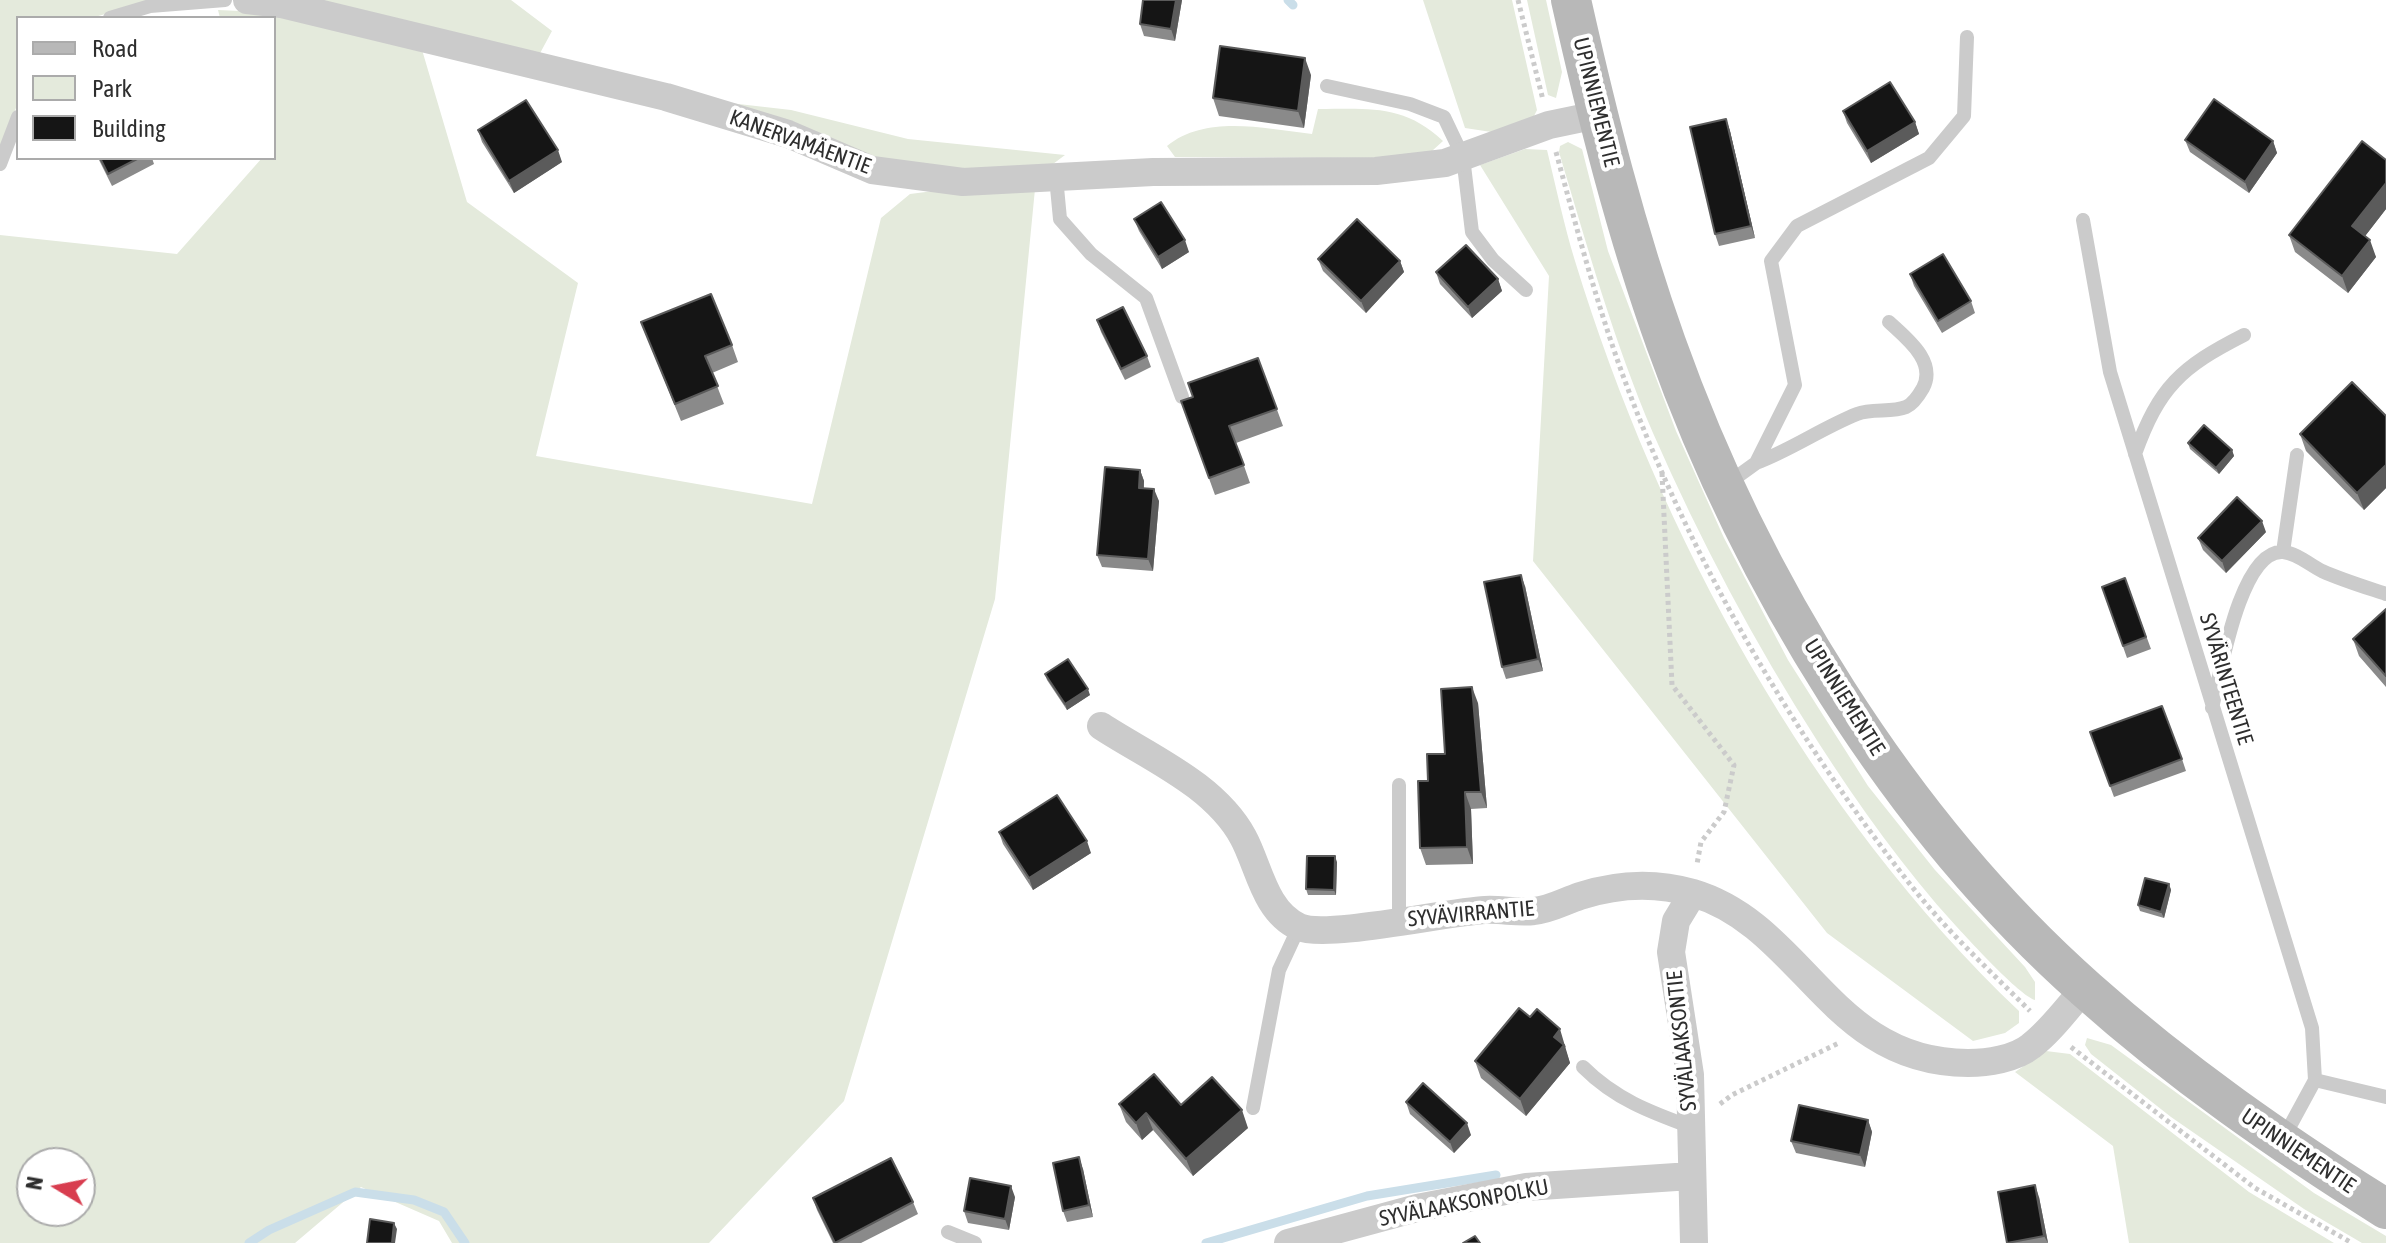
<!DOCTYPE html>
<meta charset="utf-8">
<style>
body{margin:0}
#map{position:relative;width:2386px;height:1243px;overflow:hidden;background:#fff;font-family:"Asap Condensed",sans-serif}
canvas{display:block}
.legend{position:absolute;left:16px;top:16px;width:260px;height:144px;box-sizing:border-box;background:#fff;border:2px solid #ababab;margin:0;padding:10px 14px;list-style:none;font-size:24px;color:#2e2e2e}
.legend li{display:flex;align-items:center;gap:16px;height:40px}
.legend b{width:40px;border:2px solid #ababab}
.north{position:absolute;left:16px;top:1147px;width:80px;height:80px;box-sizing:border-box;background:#fff;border:2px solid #ababab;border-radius:50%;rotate:280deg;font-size:22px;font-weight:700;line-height:32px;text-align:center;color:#2e2e2e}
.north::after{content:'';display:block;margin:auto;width:28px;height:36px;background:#d83d4f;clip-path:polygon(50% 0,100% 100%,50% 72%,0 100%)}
</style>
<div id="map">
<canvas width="2386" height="1243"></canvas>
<ul class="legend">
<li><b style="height:10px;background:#b8b8b8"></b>Road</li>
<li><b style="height:22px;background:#e4eadc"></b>Park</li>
<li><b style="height:22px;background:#151515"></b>Building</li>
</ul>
<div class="north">N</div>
</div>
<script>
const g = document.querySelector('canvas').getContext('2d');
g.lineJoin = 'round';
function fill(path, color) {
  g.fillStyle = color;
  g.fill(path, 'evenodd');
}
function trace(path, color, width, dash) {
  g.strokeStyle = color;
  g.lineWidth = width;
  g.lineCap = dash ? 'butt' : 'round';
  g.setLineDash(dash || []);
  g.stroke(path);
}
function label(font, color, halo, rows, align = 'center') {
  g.font = font + ' "Asap Condensed",sans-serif';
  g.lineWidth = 8;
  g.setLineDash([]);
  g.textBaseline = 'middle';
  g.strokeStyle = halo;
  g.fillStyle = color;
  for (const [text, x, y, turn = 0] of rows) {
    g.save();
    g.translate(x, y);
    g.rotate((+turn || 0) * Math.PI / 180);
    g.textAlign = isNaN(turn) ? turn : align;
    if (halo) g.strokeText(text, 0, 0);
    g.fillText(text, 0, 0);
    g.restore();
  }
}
fill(new Path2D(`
 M0,0H156L91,18H18V103L0,148Z
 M296,0H511L552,31L538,57Z
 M1423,0H1512L1537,110L1532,120L1498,133L1465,128Z
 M1527,0H1546L1562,72L1556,98L1548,95Z
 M218,10L285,13L420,43L467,202L578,283L536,456L812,504L881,218L910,194L957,188L1035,189L995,599L844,1101L709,1243H452L439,1221L361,1187L295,1243H0V235L177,254L262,158H274V18H220ZM32,1163H80V1211H32Z
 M686,98L791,110L908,139L1065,155L1041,173L892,169Z
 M1318,109C1369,109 1404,104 1443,141L1432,151L1374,158L1175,157L1167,146C1207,114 1264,129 1312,134Z
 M1568,142L1582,149L1608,251L1676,431L1724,538L1788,660L1868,786L1935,870L2025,967L2035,982V1000C2019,995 1970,941 1956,926C1904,869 1860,807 1818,742C1755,644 1700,540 1653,433C1614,342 1587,246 1559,152L1560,146Z
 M1525,149L1547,150C1556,187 1564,225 1575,261C1659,536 1811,813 2019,1011V1023L2005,1033L1973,1041L1827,933L1533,561L1549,276L1480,165Z
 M2087,1038L2111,1045L2314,1193L2386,1236V1243H2362L2304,1209L2171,1117L2091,1054L2085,1045Z
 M2046,1051L2070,1054L2249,1192L2334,1243H2129L2113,1146L2015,1072Z`), '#e4eadc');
trace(new Path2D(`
 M1288,0L1293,5
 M249,1243L269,1230L355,1192L414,1200L444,1212L465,1243
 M1206,1243L1367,1196L1496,1175`), '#cadee9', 9);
trace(new Path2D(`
 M1518,0L1543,100
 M1556,152C1576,226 1596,301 1622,373C1689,557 1792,734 1913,888C1948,932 1990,971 2030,1011
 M1662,473L1672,685L1734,765L1724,812L1701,842L1697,864
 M2071,1047L2255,1188L2352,1243
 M1720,1104L1732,1095L1839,1043`), '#cbcbcb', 5, [4, 4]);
trace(new Path2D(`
 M110,18L150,6L225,0
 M1327,86L1410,104L1444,117L1463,157L1472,232L1493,260L1526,290
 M0,164L18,117
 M1056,177L1060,219L1091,254L1146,298L1182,397
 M2083,220L2110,372L2312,1028L2315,1080L2283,1139
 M2135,454C2159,387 2181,367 2244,335
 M1756,463C1791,450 1822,428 1857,414C1872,408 1892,413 1906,407C1913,404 1919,395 1923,388C1937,361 1906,338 1889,322
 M1727,484L1756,463L1795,385L1771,261L1797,226L1929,158L1964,116L1967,37
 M2283,552L2297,455
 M2212,708C2220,676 2240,549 2283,552C2297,553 2310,565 2322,571C2342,580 2365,587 2386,594
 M1399,920V785
 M1583,1067C1615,1099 1650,1112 1691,1127
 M2315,1080L2386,1097
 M1253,1108L1279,970L1299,927
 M948,1232L975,1243`), '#cbcbcb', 14);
trace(new Path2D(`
 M247,0L281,4L666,97L788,134L872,170L963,182L1153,172L1376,171L1445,163L1549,125L1597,115
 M1101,726C1148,757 1214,784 1243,837C1259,866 1264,911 1299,927C1326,939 1447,912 1485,910C1501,909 1518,913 1534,911C1549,910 1565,901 1580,896C1617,884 1655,882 1693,893C1804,926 1830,1063 1968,1063C1987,1063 2015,1059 2031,1046C2051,1031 2068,1007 2085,988
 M1693,893L1676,921L1671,952L1690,1075L1694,1243
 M1288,1243L1417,1208L1526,1187L1691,1176`), '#cbcbcb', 28);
trace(new Path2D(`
 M1571,0C1597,116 1626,231 1666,343C1750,579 1898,823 2087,990C2180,1073 2281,1143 2386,1209`), '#b8b8b8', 40);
fill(new Path2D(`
 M1182,0L1175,41L1144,36L1140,24Z
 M1311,75L1304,128L1219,116L1213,98Z
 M1843,111L1915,122L1919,134L1871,163L1847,123Z
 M1726,119L1730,131L1755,238L1719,246L1715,234Z
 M478,130L562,162L514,193L482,142Z
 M2185,140L2273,141L2277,153L2249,193L2190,152Z
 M98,158H152L154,164L112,186Z
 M2386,160V209L2365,236L2376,257L2348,293L2295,252L2289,235Z
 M1134,219L1189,252L1162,269L1139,231Z
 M1318,259L1400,261L1404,272L1366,313L1323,271Z
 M1436,272L1498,279L1502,291L1472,318L1440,284Z
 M1910,274L1971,301L1975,313L1942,333L1914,286Z
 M1097,320L1147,356L1151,367L1125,380L1101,332Z
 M641,322L732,345L738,362L712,373L724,404L681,421Z
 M1258,358L1283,426L1236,443L1250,483L1215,495L1181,401L1193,397Z
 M2386,416V488L2364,510L2306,451L2300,434Z
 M2188,443L2232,450L2234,456L2219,474L2190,449Z
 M1140,470L1144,481V489L1159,501L1153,571L1102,567L1097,555Z
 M2266,532L2226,573L2203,550L2198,538Z
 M2125,578L2151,649L2127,658L2102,587Z
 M1525,586L1543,671L1506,679L1502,667Z
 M2386,609V687L2359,656L2353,639Z
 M1045,674L1090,695L1067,710L1047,680Z
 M1478,703L1487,808L1471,809L1473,864L1426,865L1420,848L1428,781Z
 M2090,732L2182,759L2186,771L2114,797Z
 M999,832L1091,853L1033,890L1003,844Z
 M1337,862L1336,895H1308L1306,889Z
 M2169,884L2171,890L2164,918L2140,911L2138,905Z
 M1530,1017L1566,1046L1565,1048L1570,1063L1526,1116L1481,1078L1475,1061Z
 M1406,1102L1471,1135L1454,1153L1410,1114Z
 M1119,1104L1181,1105L1248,1128L1193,1176L1153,1130L1142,1140L1126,1122Z
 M1868,1120L1872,1132L1865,1167L1796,1153L1791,1141Z
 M1083,1169L1093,1217L1067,1222L1063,1211Z
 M1015,1197L1009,1230L968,1223L964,1211Z
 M2039,1197L2048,1243H2007Z
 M813,1198L913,1202L918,1214L861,1243H833L817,1210Z`), '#8a8a8a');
fill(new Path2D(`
 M1176,0H1182L1175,41L1171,29Z
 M1305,58L1311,75L1304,128L1298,111Z
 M1726,119L1730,131L1755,238L1751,226Z
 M1915,122L1919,134L1871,163L1867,151Z
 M2273,141L2277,153L2249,193L2245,182Z
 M558,150L562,162L514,193L509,181Z
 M2386,183V209L2359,244L2352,226Z
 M1185,240L1189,252L1162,269L1158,257Z
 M2370,240L2376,257L2348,293L2342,276Z
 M1400,261L1404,272L1366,313L1361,301Z
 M1498,279L1502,291L1472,318L1468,307Z
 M2232,450L2234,456L2219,474L2216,468Z
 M2386,465V488L2364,510L2357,493Z
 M1140,470L1144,481L1143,500L1139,488Z
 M1154,489L1159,501L1153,571L1148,559Z
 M2262,521L2266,532L2226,573L2222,561Z
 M1521,575L1525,586L1543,671L1538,659Z
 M1472,687L1478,703L1487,808L1481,792Z
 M1088,689L1090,695L1067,710L1065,704Z
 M1465,792L1471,809L1473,864L1467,847Z
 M1087,841L1091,853L1033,890L1029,878Z
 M1335,856L1337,862L1336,895L1334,890Z
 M2169,884L2171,890L2164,918L2161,912Z
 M1560,1029L1570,1063L1526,1116L1520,1099L1554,1037Z
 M1242,1110L1248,1128L1193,1176L1186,1159Z
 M1146,1113L1153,1130L1142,1140L1136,1123Z
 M1868,1120L1872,1132L1865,1167L1860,1155Z
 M1467,1123L1471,1135L1454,1153L1450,1142Z
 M1079,1157L1083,1169L1093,1217L1089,1205Z
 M2035,1185L2039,1197L2048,1243L2044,1236Z
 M1011,1186L1015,1197L1009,1230L1005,1219Z
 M394,1223L397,1229L395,1243H392Z`), '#5b5b5b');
const building = new Path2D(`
 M1143,0H1176L1171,29L1140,24Z
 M1220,46L1305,58L1298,111L1213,98Z
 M1890,82L1915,122L1867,151L1843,111Z
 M2214,99L2273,141L2245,182L2185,140Z
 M526,100L558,150L509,181L478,130Z
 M1726,119L1751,226L1715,234L1690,127Z
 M2362,141L2386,160V183L2352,226L2370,240L2342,276L2289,235Z
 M100,158H139L108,174Z
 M1161,202L1185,240L1158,257L1134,219Z
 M1357,219L1400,261L1361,301L1318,259Z
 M1466,245L1498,279L1468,307L1436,272Z
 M1943,254L1971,301L1938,321L1910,274Z
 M711,294L732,345L705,356L718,386L675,404L641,322Z
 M1123,307L1147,356L1121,369L1097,320Z
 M1258,358L1277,409L1229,426L1244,465L1209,478L1181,401L1193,397L1188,383Z
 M2352,382L2386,416V465L2357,493L2300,434Z
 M2204,425L2232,450L2216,468L2188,443Z
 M1105,467L1140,470L1139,488L1154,489L1148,559L1097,555Z
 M2237,497L2262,521L2222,561L2198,538Z
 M1521,575L1538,659L1502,667L1484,582Z
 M2125,578L2146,637L2123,646L2102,587Z
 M2386,609V676L2353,639Z
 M1068,659L1088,689L1065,704L1045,674Z
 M1472,687L1481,792H1465L1467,847L1420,848L1418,781H1428L1427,754H1445L1441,689Z
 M2162,706L2182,759L2110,786L2090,732Z
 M1057,795L1087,841L1029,878L999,832Z
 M1307,856H1335L1334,890L1306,889Z
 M2145,878L2169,884L2161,912L2138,905Z
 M1519,1008L1530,1017L1537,1009L1560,1029L1554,1037L1564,1045L1520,1099L1475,1061Z
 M1154,1074L1181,1105L1212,1077L1242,1110L1186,1159L1146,1113L1136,1123L1119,1104Z
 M1423,1083L1467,1123L1450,1142L1406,1102Z
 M1799,1105L1868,1120L1860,1155L1791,1141Z
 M1079,1157L1089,1205L1063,1211L1053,1163Z
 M891,1158L913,1202L835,1243L813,1198Z
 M970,1178L1011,1186L1005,1219L964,1211Z
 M2035,1185L2044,1236L2007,1243L1998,1192Z
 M370,1219L394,1223L392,1243H367Z
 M1475,1236L1480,1243H1463Z`);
fill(building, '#151515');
trace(building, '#5b5b5b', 2);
label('22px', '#2e2e2e', '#fff', [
 ["UPINNIEMENTIE",1596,102,76],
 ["KANERVAMÄENTIE",800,142,20],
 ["SYVÄRINTEENTIE",2226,679,73],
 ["UPINNIEMENTIE",1844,697,58],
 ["SYVÄVIRRANTIE",1471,914,-5],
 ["SYVÄLAAKSONTIE",1682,1041,-96],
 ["UPINNIEMENTIE",2298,1151,34],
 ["SYVÄLAAKSONPOLKU",1464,1203,-11]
]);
</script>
